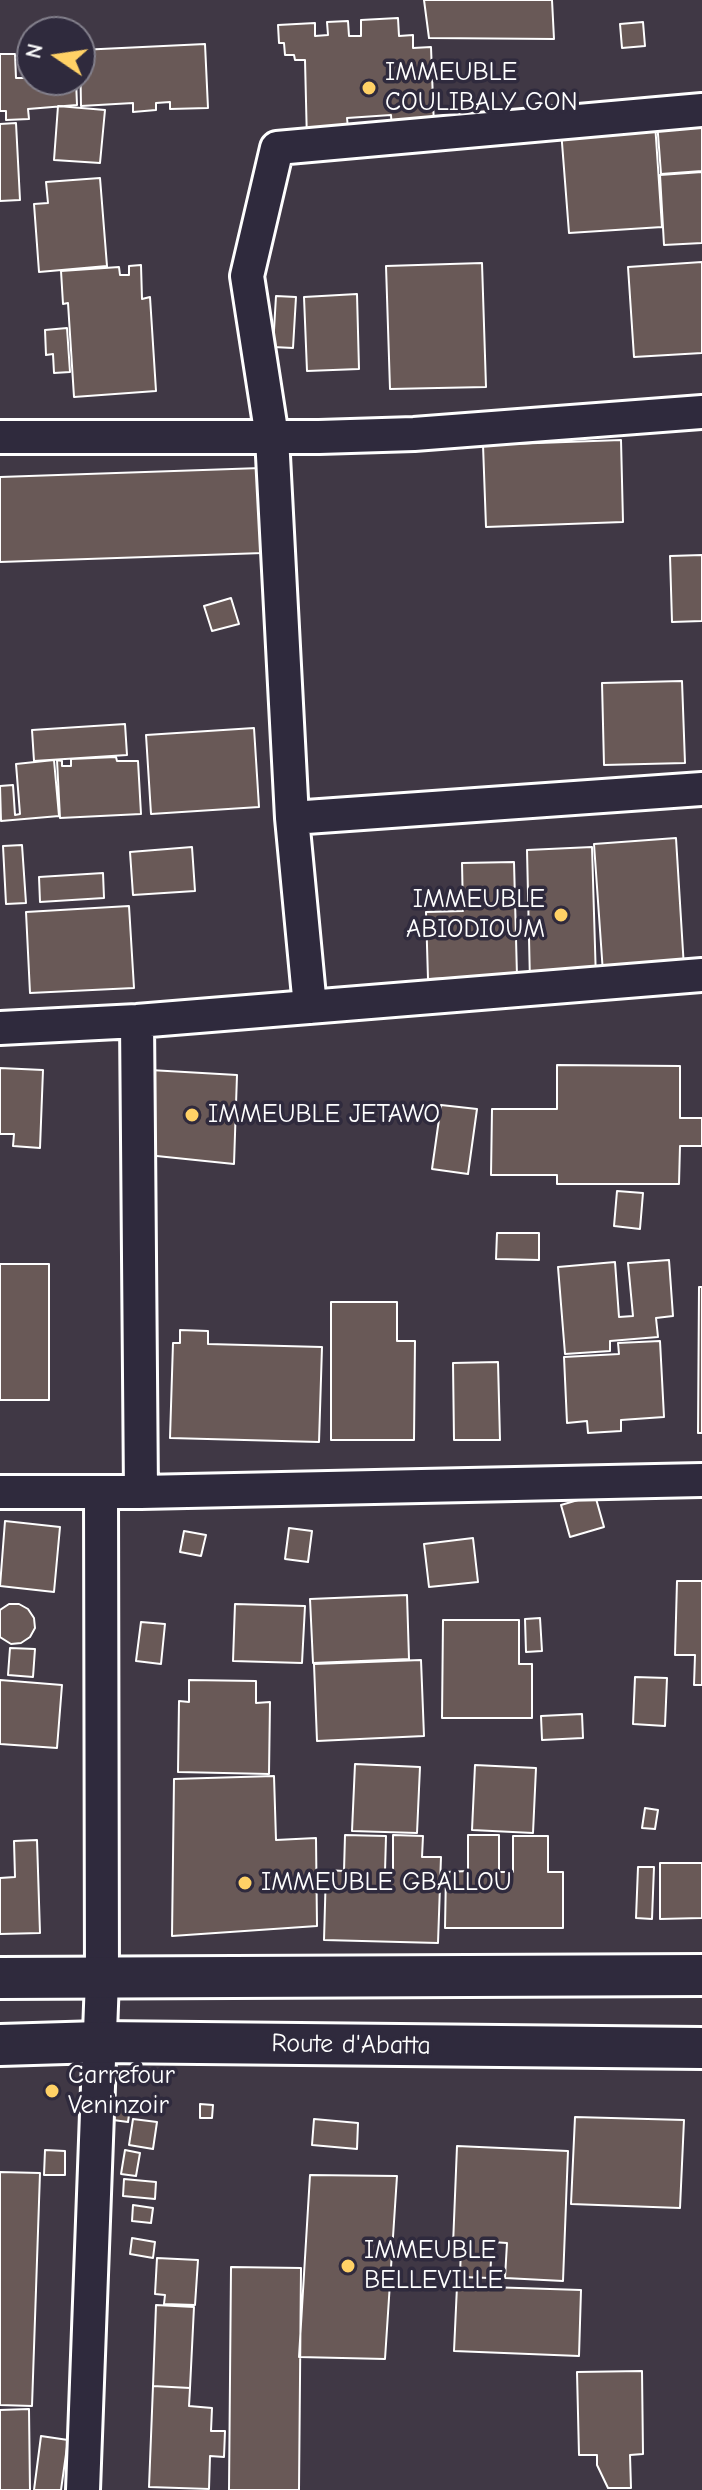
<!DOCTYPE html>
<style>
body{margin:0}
#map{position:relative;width:702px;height:2490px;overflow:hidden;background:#403845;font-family:"Comic Neue",sans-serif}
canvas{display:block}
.north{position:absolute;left:16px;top:16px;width:80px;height:80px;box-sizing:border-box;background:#2f2a3d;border:2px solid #827f8b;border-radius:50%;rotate:283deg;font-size:22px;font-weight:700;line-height:32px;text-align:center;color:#fff}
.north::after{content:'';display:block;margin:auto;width:28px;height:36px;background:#ffd166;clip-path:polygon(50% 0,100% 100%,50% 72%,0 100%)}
</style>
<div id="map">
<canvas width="702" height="2490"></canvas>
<div class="north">N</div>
</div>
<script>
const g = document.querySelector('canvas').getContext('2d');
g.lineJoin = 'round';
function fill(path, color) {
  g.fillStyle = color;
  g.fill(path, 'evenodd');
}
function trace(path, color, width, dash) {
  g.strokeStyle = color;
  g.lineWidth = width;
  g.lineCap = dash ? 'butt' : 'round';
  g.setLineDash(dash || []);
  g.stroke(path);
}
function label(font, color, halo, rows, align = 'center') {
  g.font = font + ' "Comic Neue",sans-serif';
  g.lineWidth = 7;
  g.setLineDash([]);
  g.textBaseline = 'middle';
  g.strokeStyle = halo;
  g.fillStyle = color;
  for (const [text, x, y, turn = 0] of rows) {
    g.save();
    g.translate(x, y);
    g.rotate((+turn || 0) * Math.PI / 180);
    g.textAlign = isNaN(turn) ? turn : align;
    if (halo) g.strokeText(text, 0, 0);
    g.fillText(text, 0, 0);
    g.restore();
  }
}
const building = new Path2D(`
 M424,0H552L554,39L429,38Z
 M398,18L399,36L413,35V48L431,47L434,127L392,130L391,115L347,118L349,138L307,142L305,60H295L294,55H285L284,43H279L278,25L315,23V36L328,35L327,22L348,21L349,36H361V20Z
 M643,22L645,46L622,48L620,24Z
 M205,44L208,108L170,109V102L156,103V110L133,112V103L81,106L80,50Z
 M24,53H32V80H76L77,105L28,109L29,119L6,120V111H0V54H15L16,78H24Z
 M58,106L105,110L100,163L54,160Z
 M702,118V171L661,174L657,121Z
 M16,123L20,200L0,201V124Z
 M655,123L662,227L569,233L561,130Z
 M702,172V243L664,245L660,175Z
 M100,178L107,266L39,272L34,204L48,203L46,182Z
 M702,262V353L634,357L628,267Z
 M482,263L486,387L390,389L386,266Z
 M141,265L142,299L150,297L156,391L74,397L68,303L63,304L61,271L119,267L120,275H129V266Z
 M357,294L359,369L307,371L304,297Z
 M276,296L296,297L293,348L273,347Z
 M67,328L70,372L54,373L53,354L46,355L45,330Z
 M621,440L623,522L486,527L483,445Z
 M261,468L263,553L0,562V477Z
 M702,555V621L672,622L670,556Z
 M231,598L239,624L212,631L204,606Z
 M682,681L685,763L604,765L602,683Z
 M125,724L127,755L34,761L32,730Z
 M254,728L259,807L151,814L146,735Z
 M116,757L117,761H138L141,814L60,818L57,760L62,761V766H71V759Z
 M54,760L59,816L1,821L0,786L13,785L15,815L20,814L16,764Z
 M676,838L684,968L603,973L594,844Z
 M22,845L26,903L6,904L3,846Z
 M192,847L195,891L133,895L130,852Z
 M592,847L596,980L530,982L527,850Z
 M514,862L517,976L428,979L426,912L463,911L462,863Z
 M103,873L104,898L40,902L39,877Z
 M129,906L134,988L30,993L26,912Z
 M557,1065L680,1066V1118H702V1146H680L679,1184H557V1175H491L492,1109H557Z
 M0,1068L43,1070L40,1148L13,1146L14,1134H0Z
 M150,1070L237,1075L234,1164L147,1155Z
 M441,1105L477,1109L468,1174L432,1169Z
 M617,1191L643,1193L640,1229L614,1226Z
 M497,1233H539V1260L496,1259Z
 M669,1260L673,1316L656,1318L658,1337L610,1341V1351L565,1354L558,1267L615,1262L619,1317L633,1316L628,1263Z
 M0,1264H49V1400H0Z
 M699,1287H702V1433H698Z
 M331,1302H397V1341H415L414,1440H331Z
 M180,1330L208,1331V1344L322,1347L319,1442L170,1438L173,1343H180Z
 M660,1341L664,1417L621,1420V1431L588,1433L587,1421L567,1423L564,1357L619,1354L618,1343Z
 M498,1362L500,1440H454L453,1363Z
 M595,1495L604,1527L570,1537L561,1505Z
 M5,1521L60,1527L54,1592L0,1586Z
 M289,1528L312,1531L308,1562L285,1559Z
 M184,1531L206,1535L201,1556L180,1552Z
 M473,1538L478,1582L429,1587L424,1544Z
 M677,1581H702V1685H694L695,1655H675Z
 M407,1595L409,1659L313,1663L310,1599Z
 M9,1604H19L28,1609L34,1618L35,1628L30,1637L21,1643L11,1644L0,1637V1610Z
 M235,1604L305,1606L302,1663L233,1661Z
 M540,1618L542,1651L526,1652L525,1619Z
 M443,1620H519V1664H532V1718H442Z
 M141,1622L165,1624L161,1664L136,1661Z
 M10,1648L35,1649L33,1677L8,1675Z
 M421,1660L424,1736L317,1741L314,1664Z
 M635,1677L667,1678L665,1726L633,1724Z
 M0,1680L62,1685L57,1748L0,1744Z
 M189,1680L256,1681V1703L270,1702L269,1774L178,1772L179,1701L189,1702Z
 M582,1714L583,1738L542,1740L541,1716Z
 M355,1764L420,1767L417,1833L352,1831Z
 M475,1765L536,1768L533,1833L472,1830Z
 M274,1776L276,1840L316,1838L317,1926L172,1936L174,1779Z
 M645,1808L658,1810L655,1829L642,1828Z
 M345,1835L386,1836L385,1872H393V1835L423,1836L422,1857H441L438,1943L324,1940L326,1870L344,1871Z
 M468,1835H499V1872H513V1836H548V1872H563V1928H445L446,1872L468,1871Z
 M37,1840L40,1933L0,1934V1878L15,1877L14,1841Z
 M660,1863H702V1918L660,1919Z
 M638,1867H654L652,1919L636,1918Z
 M200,2104L213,2105L212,2118H200Z
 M116,2105L130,2108L128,2122L113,2120Z
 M575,2117L684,2120L680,2208L571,2204Z
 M133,2119L157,2122L153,2149L129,2145Z
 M314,2119L358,2123L357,2149L312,2145Z
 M457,2146L568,2151L563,2281L505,2278L507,2243L492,2242L490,2278L460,2277L461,2245H453Z
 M45,2150L65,2151V2175H44Z
 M125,2150L140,2153L136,2176L121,2174Z
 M0,2172L40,2173L32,2406L0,2405Z
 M310,2175L397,2176L385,2359L299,2357Z
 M124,2179L156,2182L155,2199L123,2196Z
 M133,2205L153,2208L151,2223L132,2221Z
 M132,2238L155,2242L153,2258L130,2254Z
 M157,2258L198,2260L195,2305L164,2304L165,2295L155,2294Z
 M231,2267L301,2268L299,2490H229Z
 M457,2286L581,2290L579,2356L454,2351Z
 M156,2305L194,2307L190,2388L153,2386Z
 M642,2371L643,2454L630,2455L631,2488H608L597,2465V2455H579L577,2372Z
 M153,2386L190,2388L189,2406L212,2408L211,2431H225L224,2457L210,2456L209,2489L149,2487Z
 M29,2409L30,2490H0V2410Z
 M41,2436L68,2440L61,2490H34Z`);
fill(building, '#695957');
trace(building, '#fff', 2);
const minor = new Path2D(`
 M0,437H319L414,434L702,412
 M292,818L702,789
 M310,1007L292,818L272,437L247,276L277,148L702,110
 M137,1021L141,1492
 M0,1028L137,1021L702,975
 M0,1492H141L702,1480
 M83,2490L102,1979L101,1493`);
const tertiary = new Path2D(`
 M0,1978L702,1975
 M0,2045L99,2042L702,2048`);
trace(minor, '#fff', 38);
trace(tertiary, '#fff', 46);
trace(minor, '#2f2a3d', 32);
trace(tertiary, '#2f2a3d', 40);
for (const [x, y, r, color] of [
 [369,88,8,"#ffd166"],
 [561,915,8,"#ffd166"],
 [192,1115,8,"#ffd166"],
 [245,1883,8,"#ffd166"],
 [52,2091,8,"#ffd166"],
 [348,2266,8,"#ffd166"]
]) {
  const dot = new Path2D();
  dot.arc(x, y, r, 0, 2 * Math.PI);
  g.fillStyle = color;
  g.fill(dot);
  trace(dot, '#2f2a3d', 3);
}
label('26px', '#fff', '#2f2a3d', [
 ["IMMEUBLE",385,73],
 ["COULIBALY GON",385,103],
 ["IMMEUBLE",545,900,"right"],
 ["ABIODIOUM",545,930,"right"],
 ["IMMEUBLE JETAWO",208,1115],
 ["IMMEUBLE GBALLOU",261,1883],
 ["Carrefour",68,2076],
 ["Veninzoir",68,2106],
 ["IMMEUBLE",364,2251],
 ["BELLEVILLE",364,2281]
], 'left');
label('26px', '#fff', '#2f2a3d', [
 ["Route d'Abatta",351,2045,1]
]);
</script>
